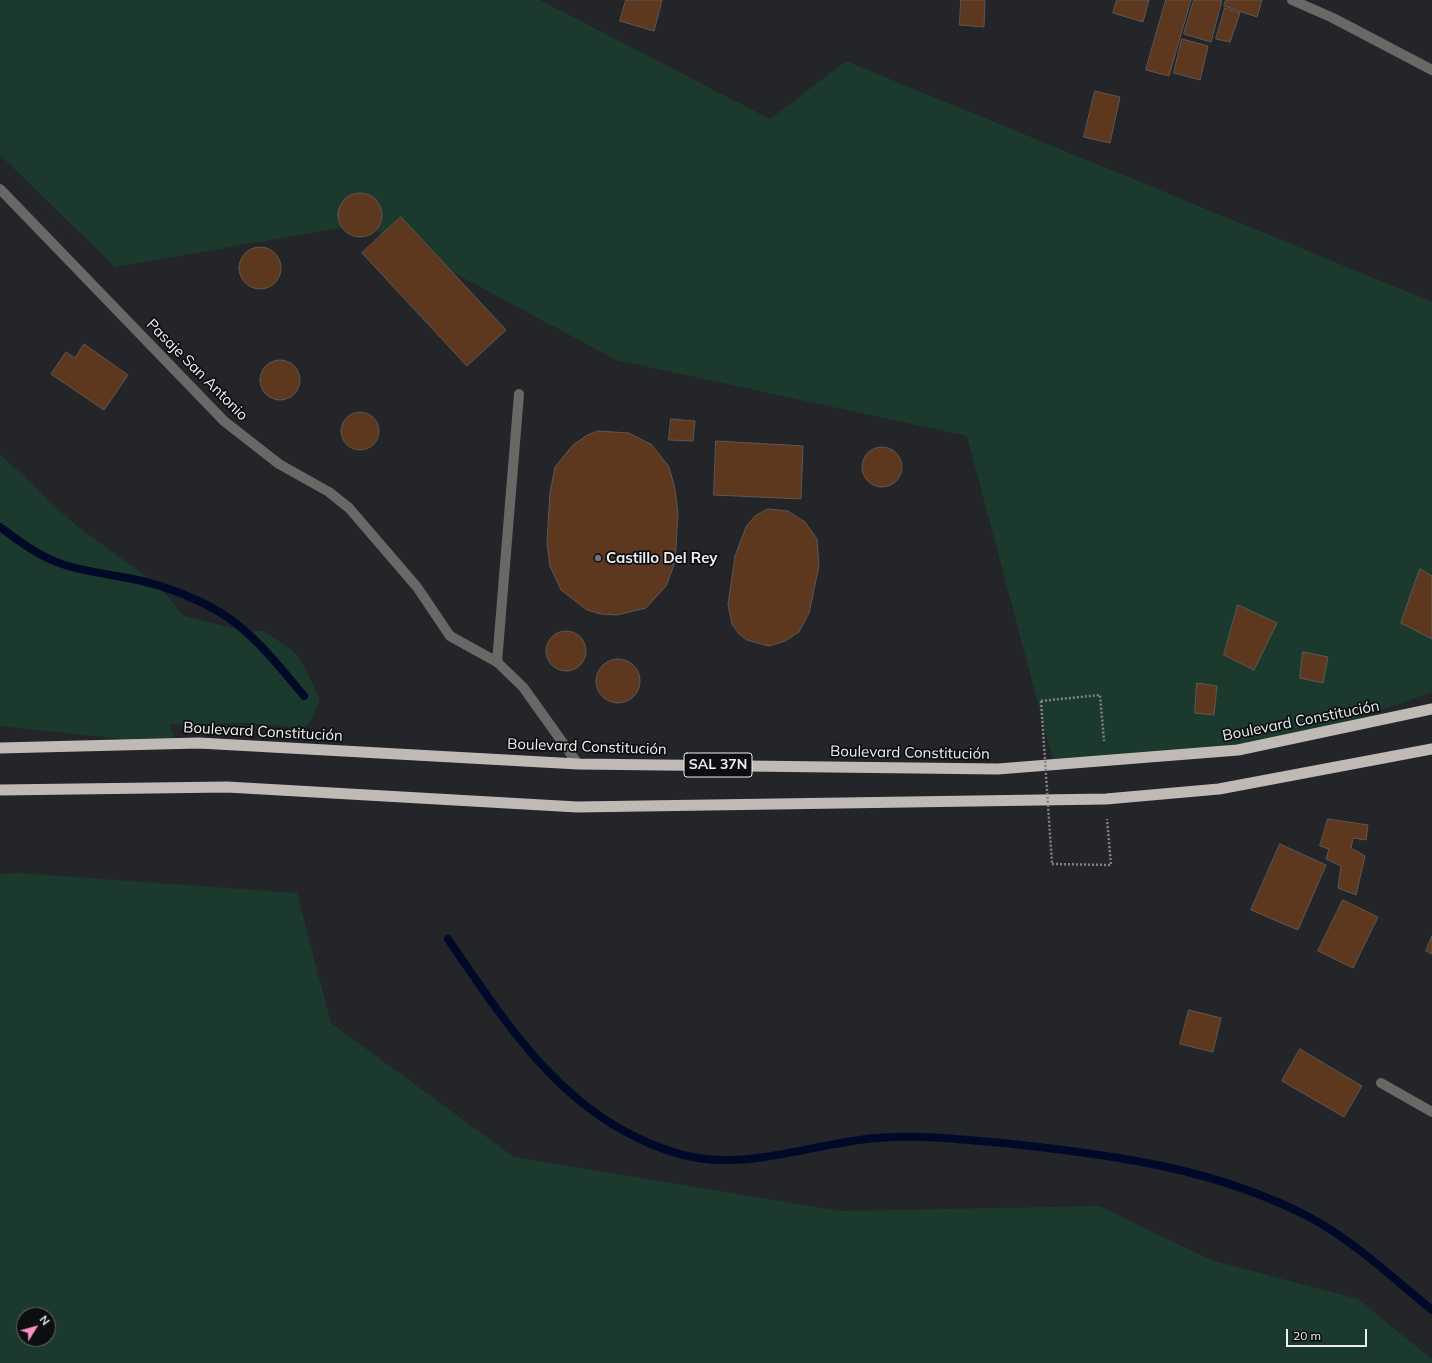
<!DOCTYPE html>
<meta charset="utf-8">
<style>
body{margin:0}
#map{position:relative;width:1432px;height:1363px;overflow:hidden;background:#232529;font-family:Mulish,sans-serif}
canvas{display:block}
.north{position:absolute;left:16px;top:1307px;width:40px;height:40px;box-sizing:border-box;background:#0d0e10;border:1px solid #67686a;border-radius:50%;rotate:53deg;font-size:11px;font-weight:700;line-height:16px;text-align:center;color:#eeeff2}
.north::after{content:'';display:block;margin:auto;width:14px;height:18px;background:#f98fc9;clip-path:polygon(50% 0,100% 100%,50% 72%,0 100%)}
.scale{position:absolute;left:1286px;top:1329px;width:81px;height:18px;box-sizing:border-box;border:2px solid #eeeff2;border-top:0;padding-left:5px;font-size:12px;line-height:14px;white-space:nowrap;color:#eeeff2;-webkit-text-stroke:3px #0d0e10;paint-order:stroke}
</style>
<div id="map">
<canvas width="1432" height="1363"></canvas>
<div class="north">N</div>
<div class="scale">20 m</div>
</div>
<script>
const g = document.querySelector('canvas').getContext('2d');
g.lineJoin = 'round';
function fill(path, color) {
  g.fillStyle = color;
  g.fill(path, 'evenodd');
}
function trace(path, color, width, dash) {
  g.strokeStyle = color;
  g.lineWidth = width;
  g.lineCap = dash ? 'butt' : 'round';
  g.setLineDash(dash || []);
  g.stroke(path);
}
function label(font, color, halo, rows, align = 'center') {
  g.font = font + ' Mulish,sans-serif';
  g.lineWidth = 3.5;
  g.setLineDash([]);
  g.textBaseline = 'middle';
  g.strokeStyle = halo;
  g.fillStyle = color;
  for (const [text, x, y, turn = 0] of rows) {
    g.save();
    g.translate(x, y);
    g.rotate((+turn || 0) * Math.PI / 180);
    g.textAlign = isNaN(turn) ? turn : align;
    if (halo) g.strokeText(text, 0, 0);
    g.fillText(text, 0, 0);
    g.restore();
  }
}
fill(new Path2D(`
 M0,0H540L770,119L846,61L1432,302V692L1302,739L1054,764L967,436L616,360L363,224L115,267L0,155Z
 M0,454L73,523L159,586L184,616L245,631H264L293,651L304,666L320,699L313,717L305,728L245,723L169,725L179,745L0,726Z
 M20,873L297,893L331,1023L514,1157L840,1211L1099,1206L1211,1260L1358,1299L1432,1359V1363H0V874ZM24,1315H48V1339H24Z`), '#1b392c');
trace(new Path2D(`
 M0,527C20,542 41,558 65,565C90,573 117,575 142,581C168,587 195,598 218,611C252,631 279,666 304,696
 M448,939C501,1016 553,1099 640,1139C665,1151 694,1160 722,1160C774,1161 825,1142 877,1138C922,1134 968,1140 1012,1144C1115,1155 1218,1169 1311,1218C1355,1242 1393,1278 1432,1310`), '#000a28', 8);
const building = new Path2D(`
 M626,0H662L654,31L620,21Z
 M961,0H985L984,27L960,25Z
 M1117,0H1149L1143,22L1113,13Z
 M1166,0H1191L1169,76L1146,70Z
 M1194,0H1222L1211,42L1184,34Z
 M1226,0H1262L1257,17L1224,6Z
 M1225,8L1240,13L1230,42L1216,39Z
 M1182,39L1208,46L1200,80L1174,73Z
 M1095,91L1120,97L1110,143L1084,137Z
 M338 215a22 22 0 1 1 44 0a22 22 0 1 1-44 0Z
 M401,217L506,330L467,366L362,253Z
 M239 268a21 21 0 1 1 42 0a21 21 0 1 1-42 0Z
 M84,344L128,375L104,410L51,374L66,352L75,358Z
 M260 380a20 20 0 1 1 40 0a20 20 0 1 1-40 0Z
 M341 431a19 19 0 1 1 38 0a19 19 0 1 1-38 0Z
 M671,419L695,421L693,441L669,440Z
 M598,431L629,433L652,445L669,467L675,489L678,513L675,562L666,586L646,608L617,615L601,614L587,610L561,590L550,566L547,543L550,493L555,467L573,445L586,436Z
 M716,441L803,446L801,499L714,495Z
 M862 467a20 20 0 1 1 40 0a20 20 0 1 1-40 0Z
 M768,509L788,511L805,522L817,539L819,566L809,613L799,632L785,641L769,646L747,640L739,634L732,624L728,605L735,556L746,527L755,516Z
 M1420,569L1432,576V639L1401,623Z
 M1238,605L1277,623L1254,670L1224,655Z
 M546 651a20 20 0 1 1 40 0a20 20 0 1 1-40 0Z
 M1303,652L1328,657L1323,683L1300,678Z
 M596 681a22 22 0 1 1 44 0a22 22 0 1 1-44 0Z
 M1197,683L1217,686L1214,715L1195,713Z
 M1328,819L1368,825L1366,840L1353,838L1351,848L1365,856L1356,895L1338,888L1341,866L1326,859L1329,849L1320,846Z
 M1280,844L1326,865L1298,930L1251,910Z
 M1343,900L1378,917L1353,968L1318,951Z
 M1432,936V954L1426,951Z
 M1189,1010L1221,1018L1213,1052L1180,1044Z
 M1300,1049L1362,1086L1344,1117L1282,1081Z`);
fill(building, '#5d381e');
trace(building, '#5d5855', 1);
trace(new Path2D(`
 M1041,701L1100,695L1104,741
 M1052,864L1111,865L1107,819`), '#808285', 2.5, [2, 2]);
trace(new Path2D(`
 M497,662L519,394`), '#6a6867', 10);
trace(new Path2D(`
 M1292,0L1333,18L1432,70
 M0,189L224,421L279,464L329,492L349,508L417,587L450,636L497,662L523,687L578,764
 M1381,1083L1432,1112`), '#6a6867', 10);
trace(new Path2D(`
 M0,748L199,743L578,764L998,769L1238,750L1432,709
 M0,790L227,787L577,807L1106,799L1219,789L1432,749`), '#bfbab6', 11);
trace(new Path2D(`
 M1041,701L1052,864`), '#808285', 2.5, [2, 2]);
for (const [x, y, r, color] of [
 [598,558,4,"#6b7280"]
]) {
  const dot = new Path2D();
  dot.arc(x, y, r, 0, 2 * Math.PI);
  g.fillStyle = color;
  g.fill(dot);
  trace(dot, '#0d0e10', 1.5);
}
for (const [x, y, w] of [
 [718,765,68]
]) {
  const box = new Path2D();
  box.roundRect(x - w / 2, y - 12, w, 24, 3);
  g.fillStyle = '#0d0e10';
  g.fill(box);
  trace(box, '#eeeff2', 1);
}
label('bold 14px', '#eeeff2', null, [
 ["SAL 37N",718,765]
]);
label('15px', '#eeeff2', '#0d0e10', [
 ["Pasaje San Antonio",197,370,45],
 ["Boulevard Constitución",1301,721,-11],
 ["Boulevard Constitución",263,732,3],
 ["Boulevard Constitución",587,747,2],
 ["Boulevard Constitución",910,753,1]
]);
label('bold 15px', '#eeeff2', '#0d0e10', [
 ["Castillo Del Rey",606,558]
], 'left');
</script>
